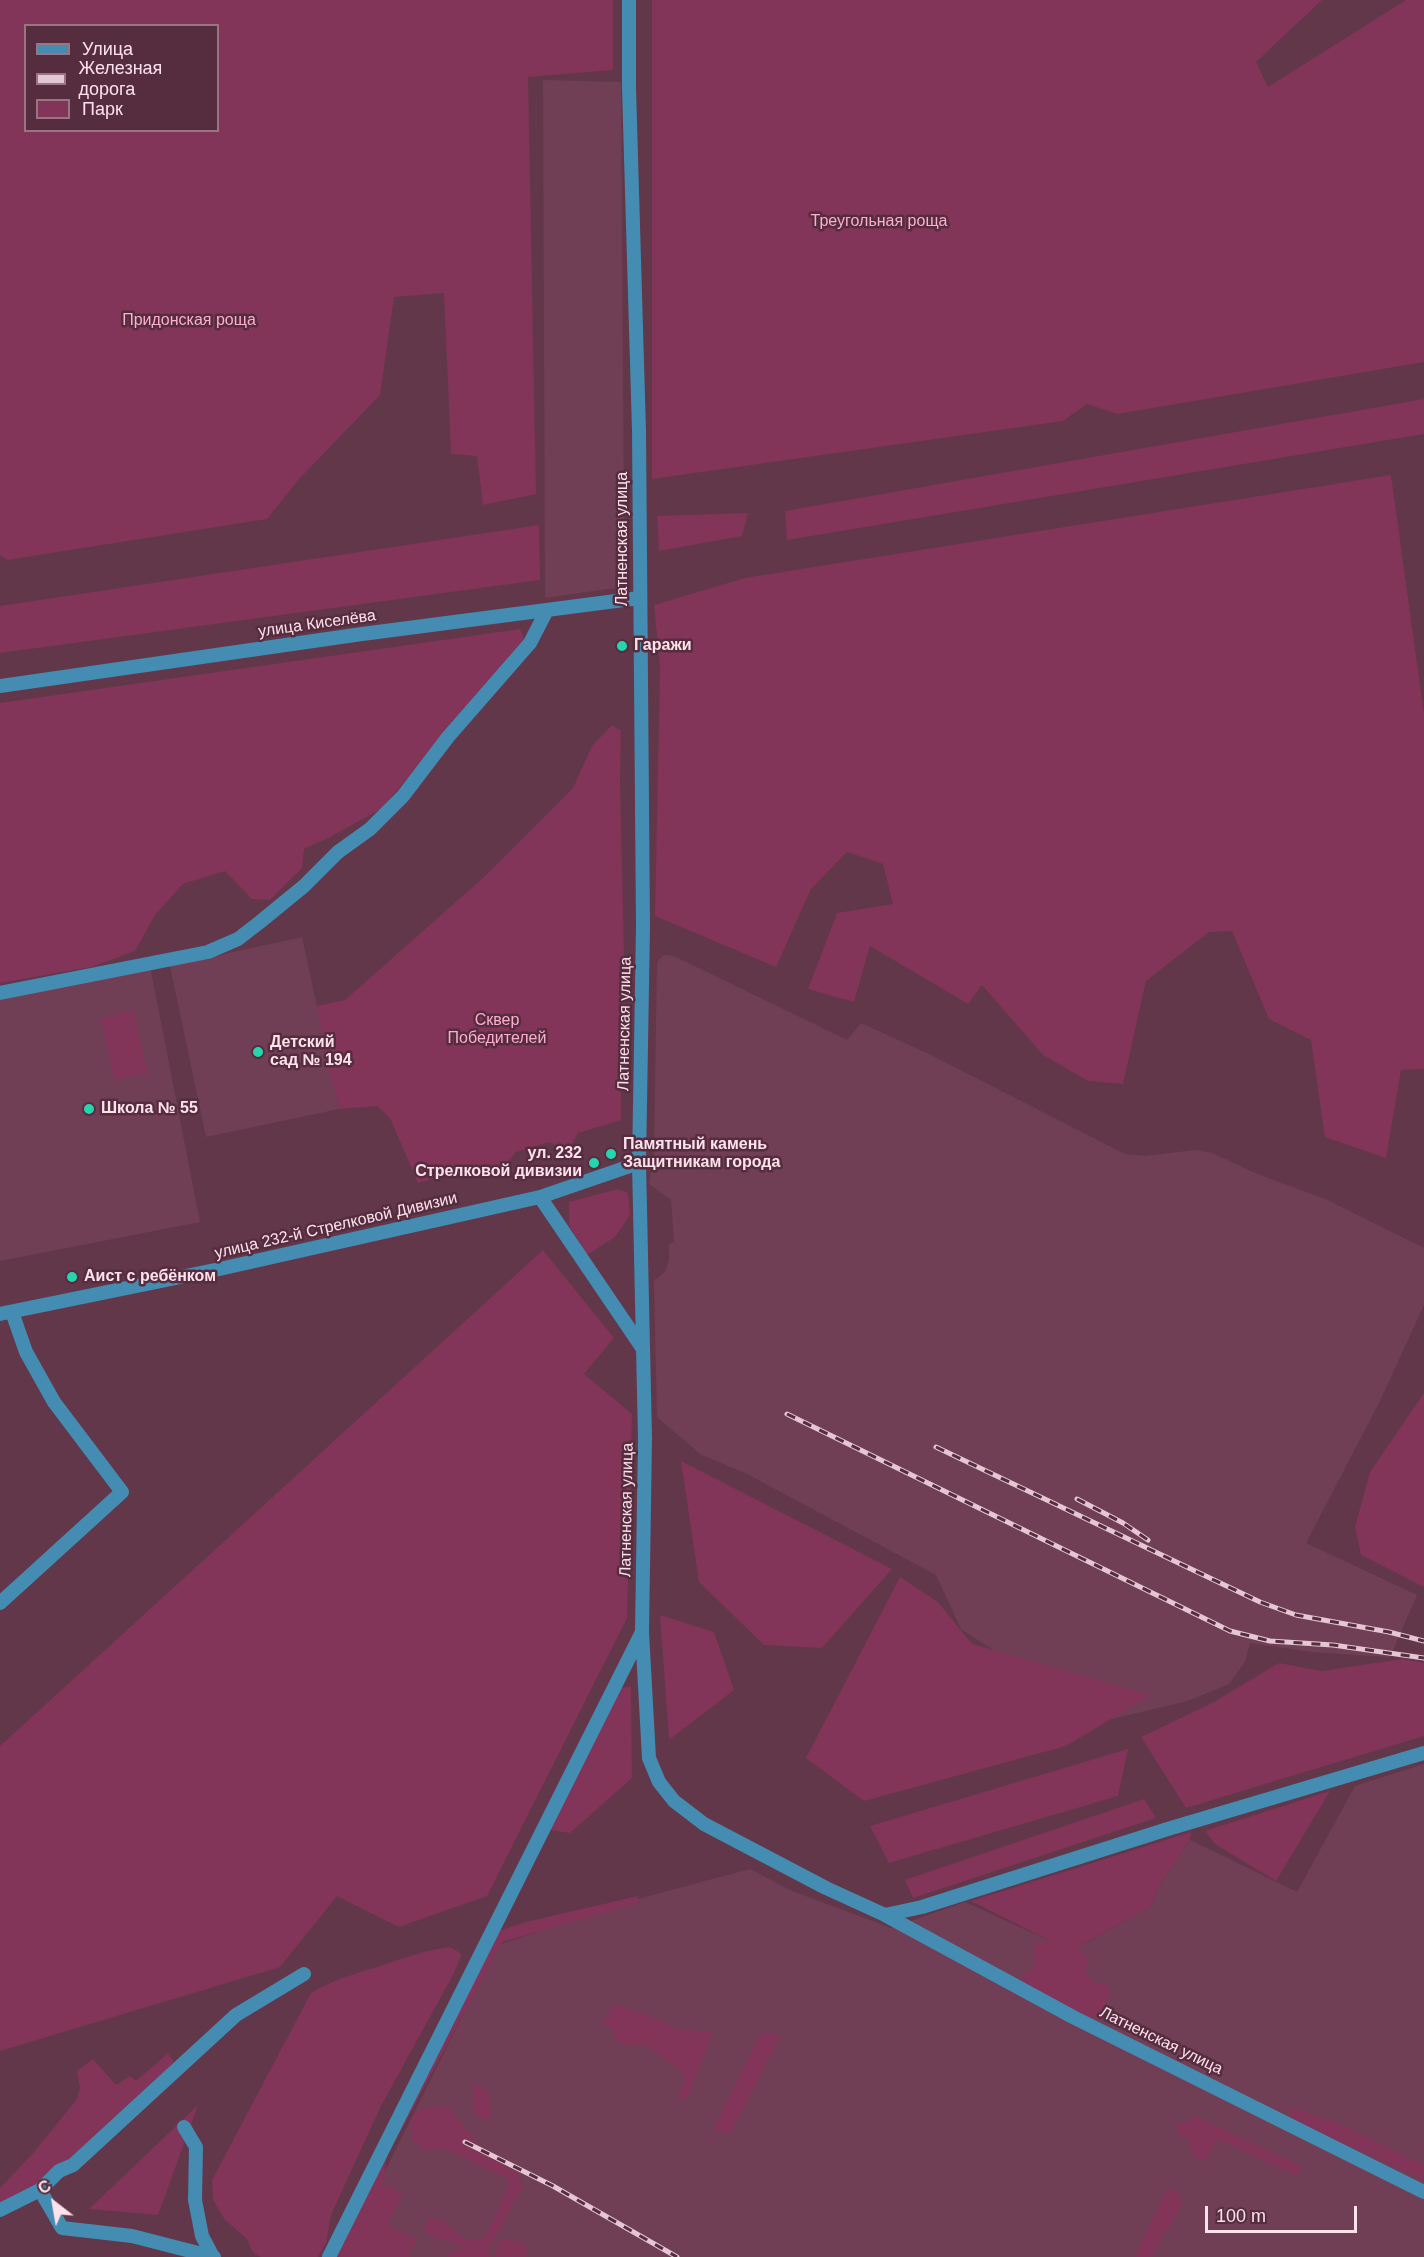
<!DOCTYPE html>
<meta charset="utf-8">
<style>
body{margin:0}
#map{position:relative;width:1424px;height:2257px;overflow:hidden;background:#62374a;font-family:Arial,sans-serif}
canvas{display:block}
.legend{position:absolute;left:24px;top:24px;width:195px;height:108px;box-sizing:border-box;background:#562d3f;border:2px solid #997584;margin:0;padding:8px 10px;list-style:none;font-size:18px;color:#fde2ec}
.legend li{display:flex;align-items:center;gap:12px;height:30px}
.legend b{width:30px;border:2px solid #997584}
.north{position:absolute;left:24px;top:2173px;width:60px;height:60px;-webkit-text-stroke:4px #562d3f;paint-order:stroke;rotate:329deg;font-size:16px;font-weight:700;line-height:24px;text-align:center;color:#fde2ec}
.north::after{content:'';display:block;margin:auto;width:21px;height:27px;background:#fde2ec;clip-path:polygon(50% 0,100% 100%,50% 72%,0 100%)}
.scale{position:absolute;left:1205px;top:2206px;width:152px;height:27px;box-sizing:border-box;border:3px solid #fde2ec;border-top:0;padding-left:8px;font-size:18px;line-height:21px;white-space:nowrap;color:#fde2ec;-webkit-text-stroke:4px #562d3f;paint-order:stroke}
</style>
<div id="map">
<canvas width="1424" height="2257"></canvas>
<ul class="legend">
<li><b style="height:8px;background:#448cb1"></b>Улица</li>
<li><b style="height:8px;background:#e4c7d2"></b>Железная дорога</li>
<li><b style="height:16px;background:#823459"></b>Парк</li>
</ul>
<div class="north">С</div>
<div class="scale">100 m</div>
</div>
<script>
const g = document.querySelector('canvas').getContext('2d');
g.lineJoin = 'round';
function fill(path, color) {
  g.fillStyle = color;
  g.fill(path, 'evenodd');
}
function trace(path, color, width, dash) {
  g.strokeStyle = color;
  g.lineWidth = width;
  g.lineCap = dash ? 'butt' : 'round';
  g.setLineDash(dash || []);
  g.stroke(path);
}
function label(font, color, halo, rows, align = 'center') {
  g.font = font + ' Arial,sans-serif';
  g.lineWidth = 5;
  g.setLineDash([]);
  g.textBaseline = 'middle';
  g.strokeStyle = halo;
  g.fillStyle = color;
  for (const [text, x, y, turn = 0] of rows) {
    g.save();
    g.translate(x, y);
    g.rotate((+turn || 0) * Math.PI / 180);
    g.textAlign = isNaN(turn) ? turn : align;
    if (halo) g.strokeText(text, 0, 0);
    g.fillText(text, 0, 0);
    g.restore();
  }
}
fill(new Path2D(`
 M543,80L621,82L624,526L616,545L615,588L545,598Z
 M302,937L339,1109L206,1137L170,966Z
 M664,955L674,956L847,1040L861,1023L927,1053L1125,1154L1145,1156L1195,1150L1212,1153L1255,1173L1325,1199L1424,1248V1305L1379,1403L1306,1543L1417,1595L1390,1657L1311,1652L1250,1643L1245,1662L1229,1684L1188,1701L1102,1721L961,1629L936,1575L747,1474L700,1454L657,1417L654,1281L665,1272L669,1260V1244L674,1242L671,1200L649,1184L654,1153L657,962Z
 M150,966L200,1222L0,1261V996Z
 M1424,1764V2257H342L498,1945L634,1900L750,1869L792,1891L891,1928L965,1902L1072,1951L1151,1906L1161,1883L1190,1840L1297,1892L1355,1786Z`), '#713f55');
fill(new Path2D(`
 M0,0H613V70L528,77L536,494L483,505L477,456L451,454L444,293L394,297L380,395L300,478L267,519L7,560L0,555ZM26,26H218V130H26Z
 M652,0H1322L1256,62L1268,87L1406,0H1424V362L1117,414L1087,404L1063,421L652,479Z
 M1424,399V434L787,540L785,511Z
 M1391,475L1424,714V1069L1401,1070L1386,1158L1325,1137L1311,1040L1269,1019L1232,931L1209,932L1146,981L1123,1084L1088,1081L1043,1055L982,985L968,1004L870,946L854,1002L808,989L837,913L893,904L883,864L847,852L811,889L776,967L655,916L660,667L654,605L745,578Z
 M748,513L742,536L659,551L657,516Z
 M539,525L540,580L0,653V606Z
 M520,629L525,641L381,809L330,837L304,849L302,868L270,900L252,899L225,871L183,884L155,915L135,951L91,967L0,983V703Z
 M612,725L621,731L620,779L627,1084L621,1090V1120L578,1133L572,1144L559,1148L549,1142L516,1152L504,1167L486,1164L418,1183L390,1118L377,1106L339,1109L332,1079L327,1069L317,1006L345,1000L484,877L573,788L592,746Z
 M134,1010L147,1073L114,1080L101,1018Z
 M618,1189L628,1193L630,1215L615,1237L587,1255L569,1225V1202Z
 M543,1250L614,1338L584,1374L632,1414L627,1618L487,1896L399,1927L337,1896L280,1967L0,2051V1746Z
 M1424,1393V1587L1361,1555L1355,1527L1370,1472Z
 M681,1461L892,1569L822,1648L764,1645L699,1582Z
 M900,1577L938,1602L972,1644L1151,1695L1066,1746L864,1801L806,1758Z
 M660,1615L714,1632L734,1690L669,1740Z
 M1402,1659L1424,1663V1736L1186,1808L1141,1737L1212,1703L1279,1663L1322,1671Z
 M631,1686L632,1778L570,1833L550,1830L617,1689Z
 M1128,1749L1118,1796L889,1863L870,1826Z
 M1330,1791L1276,1881L1215,1844L1205,1831Z
 M1144,1799L1156,1818L913,1898L905,1880Z
 M1191,1832L1190,1840L1161,1883L1151,1906L1077,1948L1084,1952L1089,1961L1085,1970L1092,1982L1106,1984L1111,1993L1103,2009L1104,2018L1088,2017L1020,1982L1033,1966V1943L1052,1942L971,1901Z
 M638,1896L639,1903L502,1942L396,2140L393,2135L495,1932L530,1921Z
 M450,1947L462,1954L454,1973L381,2106L331,2215L326,2243L318,2257H261L254,2254L246,2238L225,2220L213,2200L212,2180L311,1993C332,1980 354,1974 377,1967C401,1959 425,1950 450,1947Z
 M615,2004L646,2014L678,2029L712,2032L689,2096L679,2100L678,2095L684,2084L682,2071L644,2044L631,2045L617,2043L611,2027L601,2025Z
 M761,2033L781,2035L730,2134L713,2130Z
 M168,2053L174,2062L103,2134L46,2187L0,2208V2188L34,2152L77,2099L80,2088L77,2071L93,2059L116,2085L130,2076L136,2081Z
 M476,2084L489,2093L492,2117L482,2119L472,2108L474,2087Z
 M198,2105L158,2215L89,2209Z
 M441,2106L450,2109L487,2155L519,2174L523,2188C508,2207 502,2231 487,2250L491,2257H448L451,2251L467,2249L425,2233L428,2217L445,2223L464,2239L481,2240C495,2222 502,2201 510,2180L445,2149L425,2150L412,2139L410,2122L415,2112L422,2108Z
 M1286,2106L1336,2122L1424,2165V2180L1298,2123L1292,2117Z
 M1195,2116L1301,2166L1297,2176L1218,2139L1205,2161L1194,2157L1188,2138L1181,2137L1177,2132L1176,2124H1186Z
 M381,2156L386,2159L384,2184L403,2195L387,2225L417,2239L409,2253L410,2257H337V2254Z
 M1166,2189L1176,2191L1183,2203L1151,2257H1135Z
 M499,2239L523,2242L528,2253L524,2257H495Z`), '#823459');
trace(new Path2D(`
 M629,0V88L639,431L643,927L639,1163L645,1439L642,1632L649,1758L659,1782L674,1801L704,1824L826,1888L885,1915L1073,2017L1424,2192
 M0,686L362,634L639,598
 M0,993L208,952L238,939L260,922L304,886L338,852L370,829L403,796L448,737L530,643L547,610
 M540,1197L643,1349
 M0,1314L215,1270L540,1197L639,1163
 M0,1603L122,1492L54,1402L26,1352L12,1312
 M885,1915L922,1907L1171,1828L1424,1753
 M184,2127L196,2147L195,2200L202,2236L213,2257
 M40,2190L62,2228L132,2236L214,2257
 M0,2210L40,2190L59,2171L73,2165L236,2015L304,1974
 M329,2257L641,1634`), '#448cb1', 14);
const rail = new Path2D(`
 M787,1414L1230,1631L1270,1641L1333,1645L1424,1658
 M936,1447L1260,1602L1296,1615L1389,1632L1424,1641
 M1077,1499L1123,1523L1148,1540
 M465,2142L553,2186L677,2257`);
trace(rail, '#e4c7d2', 5);
trace(rail, '#562d3f', 3, [9]);
for (const [x, y, r, color] of [
 [622,646,6,"#25d5ae"],
 [258,1052,6,"#25d5ae"],
 [89,1109,6,"#25d5ae"],
 [611,1154,6,"#25d5ae"],
 [594,1163,6,"#25d5ae"],
 [72,1277,6,"#25d5ae"]
]) {
  const dot = new Path2D();
  dot.arc(x, y, r, 0, 2 * Math.PI);
  g.fillStyle = color;
  g.fill(dot);
  trace(dot, '#562d3f', 2);
}
label('16px', '#fdadce', '#562d3f', [
 ["Треугольная роща",879,222],
 ["Придонская роща",189,321],
 ["Сквер",497,1021],
 ["Победителей",497,1039]
]);
label('16px', '#fde2ec', '#562d3f', [
 ["Латненская улица",623,539,-90],
 ["улица Киселёва",317,624,-8],
 ["Латненская улица",625,1024,-89],
 ["улица 232-й Стрелковой Дивизии",336,1226,-13],
 ["Латненская улица",627,1510,-89],
 ["Латненская улица",1161,2041,26]
]);
label('bold 16px', '#fde2ec', '#562d3f', [
 ["Гаражи",634,646],
 ["Детский",270,1043],
 ["сад № 194",270,1061],
 ["Школа № 55",101,1109],
 ["Памятный камень",623,1145],
 ["Защитникам города",623,1163],
 ["ул. 232",582,1154,"right"],
 ["Стрелковой дивизии",582,1172,"right"],
 ["Аист с ребёнком",84,1277]
], 'left');
</script>
